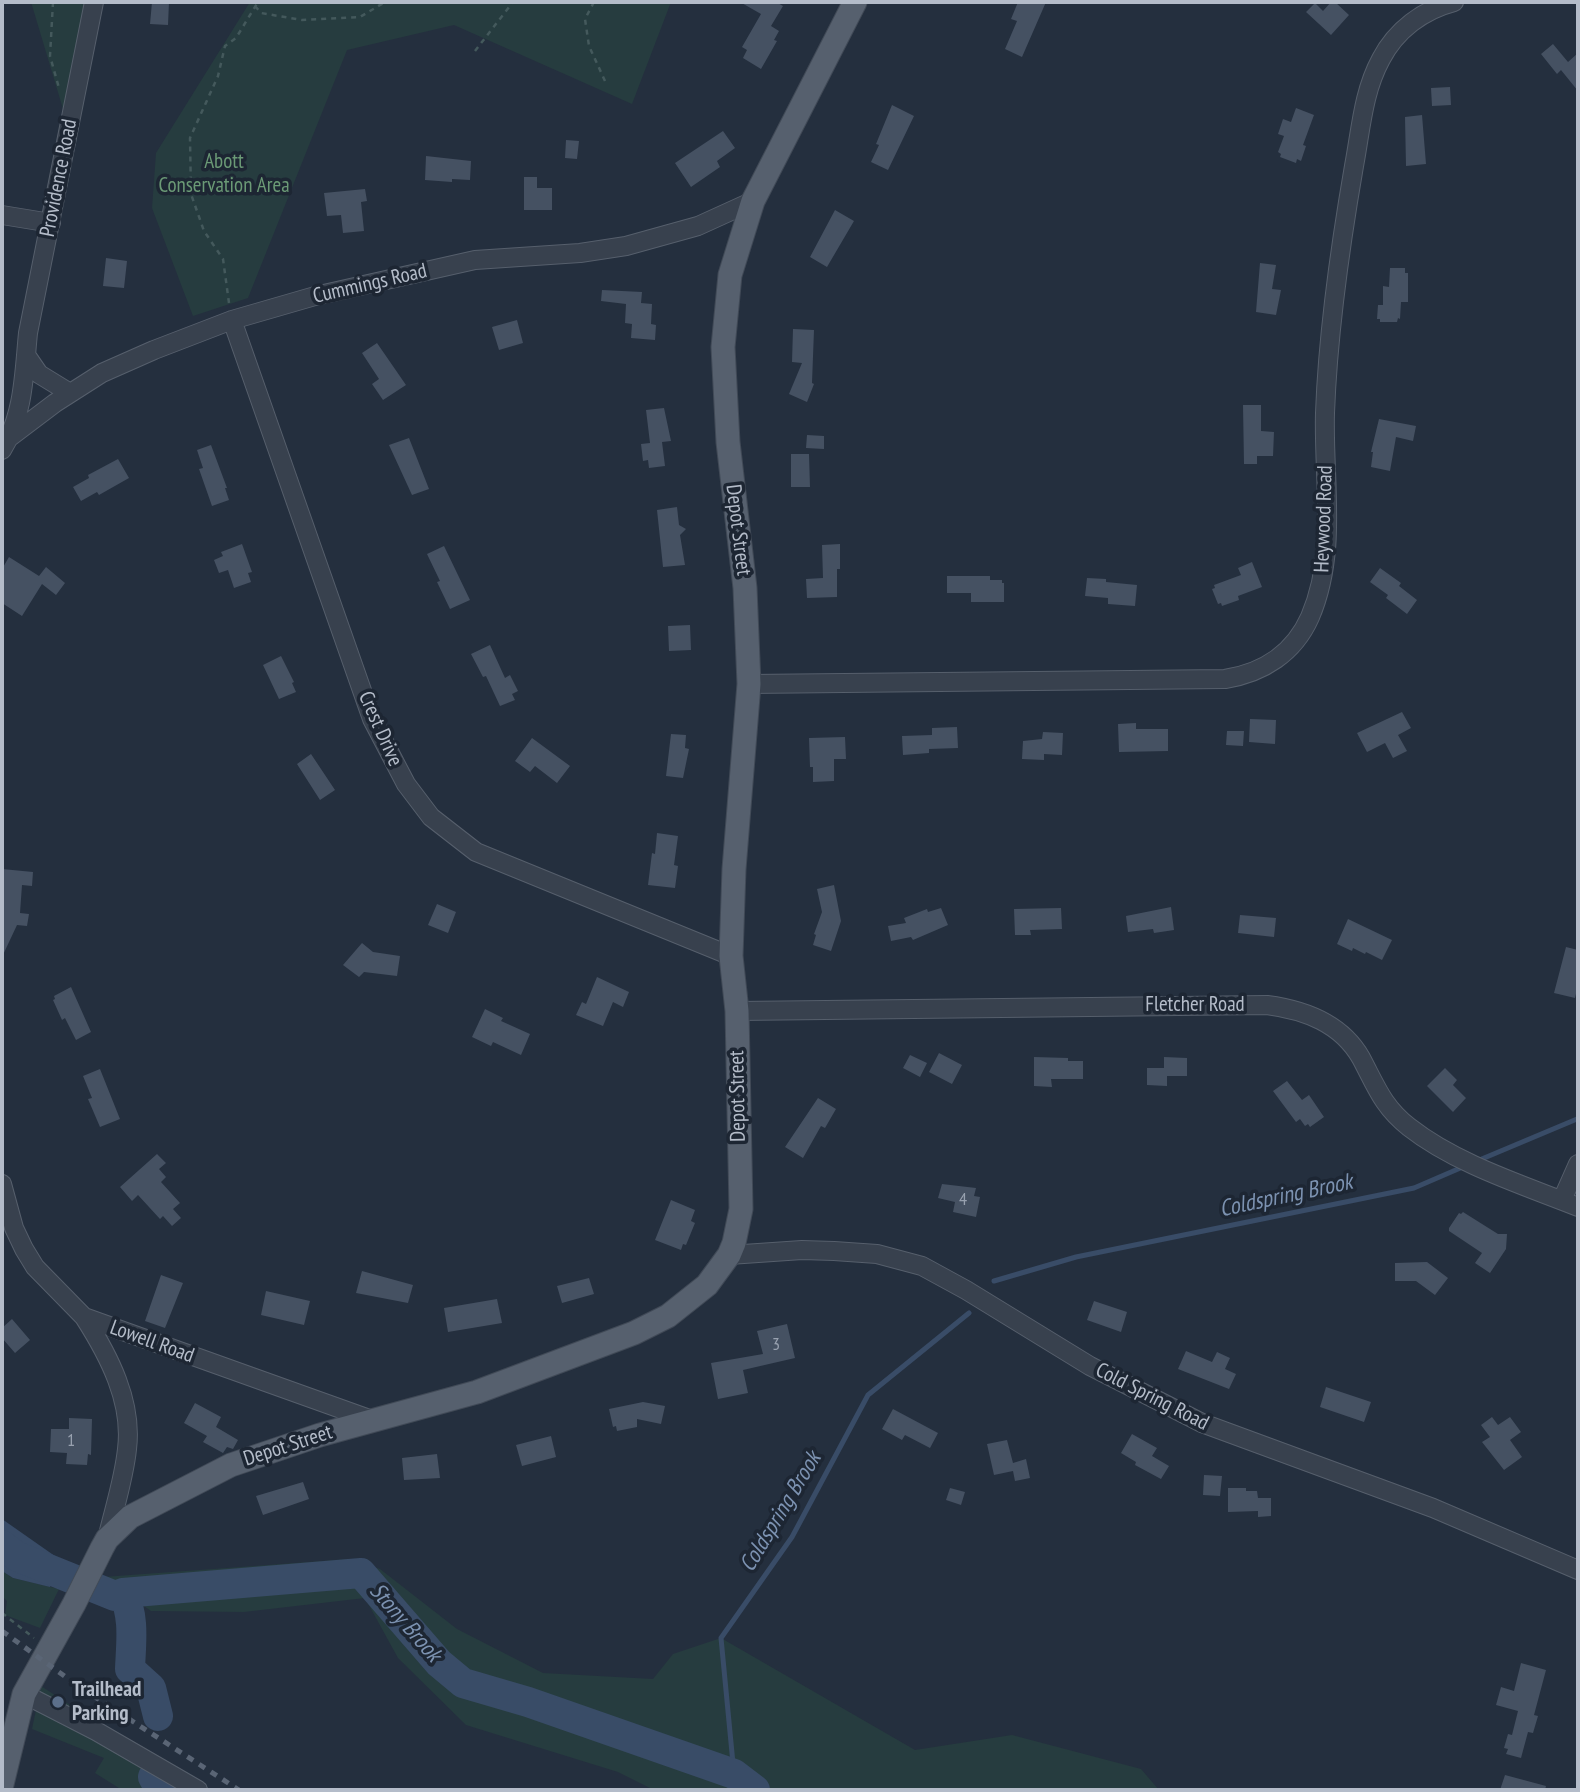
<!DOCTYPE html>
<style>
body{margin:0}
#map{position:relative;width:1580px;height:1792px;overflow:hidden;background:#242f3e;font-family:"PT Sans Narrow",sans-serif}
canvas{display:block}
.frame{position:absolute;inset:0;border:4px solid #b4bcc9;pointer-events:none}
</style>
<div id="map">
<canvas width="1580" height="1792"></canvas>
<div class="frame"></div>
</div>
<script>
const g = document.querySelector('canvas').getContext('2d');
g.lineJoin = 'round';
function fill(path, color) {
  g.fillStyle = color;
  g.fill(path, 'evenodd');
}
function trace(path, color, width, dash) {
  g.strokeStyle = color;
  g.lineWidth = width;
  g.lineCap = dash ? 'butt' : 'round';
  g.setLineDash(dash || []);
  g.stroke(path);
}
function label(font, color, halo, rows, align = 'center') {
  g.font = font + ' "PT Sans Narrow",sans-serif';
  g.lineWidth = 7;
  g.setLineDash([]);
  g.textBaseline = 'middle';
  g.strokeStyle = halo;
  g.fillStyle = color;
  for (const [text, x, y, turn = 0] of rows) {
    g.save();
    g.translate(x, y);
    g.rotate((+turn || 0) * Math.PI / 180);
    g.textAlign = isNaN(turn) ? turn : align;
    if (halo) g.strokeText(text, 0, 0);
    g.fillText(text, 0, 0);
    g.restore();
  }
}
fill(new Path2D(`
 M31,2H88L69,129Z
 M250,2H671L632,104L454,25L347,50L248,298L193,316L152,208L156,153Z
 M350,1559L380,1569L457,1629L543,1673L653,1679L673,1654L721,1638L915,1750L1012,1735L1141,1769L1159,1790H654L618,1772L466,1725L398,1658L365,1598L244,1612L151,1611L103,1577Z
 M2,1571L13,1578L59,1589L40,1628L5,1615L7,1601L2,1596Z
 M41,1686L200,1790H122L95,1773L104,1758L32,1729Z`), '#263c3f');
fill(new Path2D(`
 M2,1519L62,1561L50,1587L13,1578L2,1571Z`), '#394c67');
trace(new Path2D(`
 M1477,1161L1577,1119
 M994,1281L1076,1257L1414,1188L1465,1166
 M734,1774L721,1638L792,1537L868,1395L969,1313`), '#394c67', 5);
trace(new Path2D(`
 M2,1545L16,1556L115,1596L123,1593L361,1573L439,1663L463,1683L528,1702L734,1774L755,1790
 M123,1593C135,1617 131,1643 130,1669L151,1688L158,1716
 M153,1777L160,1790`), '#394c67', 30);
fill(new Path2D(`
 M152,2H169L168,25L150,24Z
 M740,2H776L783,6L771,26L779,31L774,40L777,41L761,69L743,58L747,50L742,47L761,14Z
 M1018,2H1046L1022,57L1005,49L1017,21L1011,19Z
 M1331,2H1335L1349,15L1331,35L1306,12L1315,3L1323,11Z
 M1553,44L1568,62L1578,53V91L1561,70L1557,74L1541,54Z
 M1450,87L1451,105L1432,106L1431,88Z
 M892,105L914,116L888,170L871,162L879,145L876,144Z
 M1296,108L1314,115L1303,145L1306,146L1301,161L1297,159L1296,163L1280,157L1281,154L1278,152L1284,136L1278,134L1283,119L1291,122Z
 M1422,115L1426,164L1406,166L1405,117Z
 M723,131L735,148L717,161L720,167L691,187L675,163Z
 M566,140L579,141L577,159L565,158Z
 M426,156L471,161L470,180L452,179V182L425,180Z
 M524,177H537V188H552V210H524Z
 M365,189L367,201L361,202L364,231L343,233L341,215L327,216L324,193Z
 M835,210L854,221L827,267L810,257Z
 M106,258L127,261L124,288L103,286Z
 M1260,263L1276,265L1272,289L1281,290L1276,315L1256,312Z
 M1390,268H1405V273H1408V302H1401L1400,319L1398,318L1397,322H1380V319H1377L1378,305H1383V286L1389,287Z
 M602,290L642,292L641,303L652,304L651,324L656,325L655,340L631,338L632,324L625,323L626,304L601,301Z
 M517,320L523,343L499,350L492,327Z
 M793,329L814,330L812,383L814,384L807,402L789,394L802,363L792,362Z
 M377,343L406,385L383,400L372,384L379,379L362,353Z
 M1243,405H1261V431L1274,432L1273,456H1257V464H1244Z
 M664,408L671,441L662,442L665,466L649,468L648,460L643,461L641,444L650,443L646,410Z
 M1379,419L1416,426L1413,441L1396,437L1390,471L1371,467L1373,452H1371Z
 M807,435L824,436V449L806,448Z
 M409,438L429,489L412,495L389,445Z
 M211,445L227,488H225L229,500L212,506L199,469L203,468L197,450Z
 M791,454H809L810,487H791Z
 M118,459L129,478L99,495L97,492L81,501L73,487L89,478L88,475Z
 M677,507L679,525L686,529L680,535L685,565L663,567L657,510Z
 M242,544L252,572L248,573L251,582L234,588L228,570L219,573L214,560L223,556L221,552Z
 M840,544V569H837V597L807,598L806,579L823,578L822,545Z
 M444,546L470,600L450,609L437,582L440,581L427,554Z
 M9,557L39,576L46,567L65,583L56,595L42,584L22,616L2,603V569Z
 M1252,562L1262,587L1238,596L1239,600L1222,606L1221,603L1218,604L1212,589L1215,588L1214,585L1241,575L1238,568Z
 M1380,568L1401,583L1399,586L1417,600L1407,614L1386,598L1388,595L1370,582Z
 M947,576H990V580H1002V583H1004V602H971V593H947Z
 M1087,578L1106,579V582L1137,585L1135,606L1108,604V598L1085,596Z
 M690,625L691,650L669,651L668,626Z
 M490,645L505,678L510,675L518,691L512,694L515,700L500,706L486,676L483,677L471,654Z
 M281,656L294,682L292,683L296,692L279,699L263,665Z
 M1402,712L1411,728L1398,735L1407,751L1393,758L1385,743L1367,752L1357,733Z
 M1250,719L1276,720L1275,744L1249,742Z
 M1136,723V729H1168V751L1119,752L1118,724Z
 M957,727L958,748L929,749V753L903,755L902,736L932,735V728Z
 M1227,731H1244L1243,746L1226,745Z
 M1043,732L1063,733L1062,755L1044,754V760L1022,759L1023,741L1042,739Z
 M671,734L686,735L685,748L689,749L683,778L666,776Z
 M845,737L846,759H834V781L813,782V767H810L809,738Z
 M532,738L570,766L557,783L535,766L530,772L515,761Z
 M311,754L335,790L320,800L297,764Z
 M657,833L678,836L674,865L678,866L675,888L648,885L652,853L655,854Z
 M2,869L33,872L32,886L22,885L20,913L29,914L27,926L17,925L2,957Z
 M834,885L841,921L831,951L813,945L816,935L814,934L822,912L817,889Z
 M437,904L456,912L448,933L428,925Z
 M1171,907L1174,930L1154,933L1153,929L1128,932L1126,916Z
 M941,908L948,925L913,940L911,937L891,941L888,926L906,923L904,918L927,909L928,912Z
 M1061,908L1062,929L1030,930L1031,935H1015L1014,909Z
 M1240,915L1276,918L1274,937L1238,933Z
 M1348,919L1392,940L1382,960L1366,952L1365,954L1353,948L1352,951L1337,944Z
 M362,943L373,952L400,956L397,976L364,972L359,977L343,965Z
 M1566,947L1578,950V985L1575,998L1554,993Z
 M597,977L629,992L623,1007L613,1002L603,1026L576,1015L582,1002L586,1004Z
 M71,987L91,1032L76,1040L65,1018L62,1020L53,1000L55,999L54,996Z
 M485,1009L503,1018L501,1021L530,1034L521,1055L493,1042L491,1046L472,1037Z
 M939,1053L962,1065L952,1084L929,1072Z
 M910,1055L927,1063L920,1077L903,1068Z
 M1034,1057L1068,1058V1061H1083V1079H1051L1052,1087L1034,1086Z
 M1164,1057L1187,1058V1076H1167V1086L1147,1085V1068H1164Z
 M1445,1068L1457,1080L1453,1085L1466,1098L1453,1112L1427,1086Z
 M100,1069L120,1119L100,1127L88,1099L92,1098L83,1076Z
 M1287,1081L1302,1100L1309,1095L1324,1117L1310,1127L1308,1124L1305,1126L1300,1119L1296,1122L1273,1091Z
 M818,1098L836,1109L825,1128L821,1126L803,1158L785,1147Z
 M157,1154L166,1163L159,1169L166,1177L161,1182L180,1203L173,1209L181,1218L172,1226L163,1216L160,1219L138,1195L132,1201L120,1187Z
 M942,1184L976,1188L974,1196L980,1197L976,1217L953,1212L955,1202L938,1198Z
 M671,1200L695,1210L691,1221L695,1223L686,1245L683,1244L681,1250L655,1240Z
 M1463,1212L1498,1234H1507L1506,1249L1490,1273L1475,1263L1482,1253L1449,1231V1228L1459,1213L1461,1214Z
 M1427,1262L1448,1278L1435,1295L1416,1281H1395V1263Z
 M362,1271L413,1285L408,1303L356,1293Z
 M161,1275L183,1283L165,1328L145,1321Z
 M589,1278L594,1294L562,1303L557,1286Z
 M266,1291L310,1301L304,1325L261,1315Z
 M497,1299L502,1323L448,1332L444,1308Z
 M1094,1301L1127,1312L1121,1332L1087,1320Z
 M12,1319L30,1340L15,1353L2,1338V1328Z
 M787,1324L795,1358L743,1370L748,1393L718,1399L711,1363L763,1354L757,1331Z
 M1186,1351L1212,1362L1217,1352L1230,1358L1225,1369L1236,1374L1229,1389L1178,1369Z
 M1326,1387L1371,1402L1364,1422L1320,1407Z
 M643,1402L665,1406L661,1424L637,1419V1427L617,1431L616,1426L613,1427L609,1409Z
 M195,1403L221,1417L216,1427L238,1440L233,1449L227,1447L223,1453L203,1442L207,1436L184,1423Z
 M893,1409L938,1433L930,1448L905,1435L902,1440L882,1429Z
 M1492,1417L1498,1425L1510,1417L1521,1432L1510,1440L1522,1457L1504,1470L1482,1442L1490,1437L1481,1425Z
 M69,1418L92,1419L91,1455L88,1454L87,1465L66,1464L67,1453L50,1452L51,1429H69Z
 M1132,1434L1157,1448L1152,1456L1169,1466L1161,1479L1135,1465L1136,1462L1121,1453Z
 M551,1436L556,1457L522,1466L516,1445Z
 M1007,1440L1013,1463L1026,1459L1030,1478L1015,1481L1013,1471L994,1475L987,1444Z
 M437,1454L440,1478L404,1480L402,1458Z
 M1204,1475L1222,1476L1220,1496L1203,1495Z
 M303,1482L309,1499L263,1515L256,1496Z
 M950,1488L965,1492L961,1505L946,1500Z
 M1228,1488H1246V1491H1257L1258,1498H1271V1516L1258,1517V1511L1228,1512Z
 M1521,1663L1546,1670L1534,1715L1538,1716L1533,1733L1528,1732L1521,1758L1506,1754L1508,1749L1504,1748L1508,1734L1512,1735L1518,1711L1496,1705L1501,1687L1514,1691Z
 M1505,1775L1546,1786L1545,1790H1500Z`), '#455162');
const minor = new Path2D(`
 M2,215L51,223
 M232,320L372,719L406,784L431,817L476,852L731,956
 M26,355L39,374L70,393
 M10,437L55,403L102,373L154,350L232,320L315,296L475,260L580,253L626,246L698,226L753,201
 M2,450C24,415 24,373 28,333L94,2
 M749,684L1225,679C1263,673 1294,653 1310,617C1338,552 1323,481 1325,413C1328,330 1340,247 1354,166C1361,129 1363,92 1381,59C1396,30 1423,10 1454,2
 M737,1011L1267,1005C1305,1010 1341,1023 1361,1058C1376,1086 1383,1107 1409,1127C1456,1164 1523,1185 1578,1207
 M2,1184L14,1228L24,1249L35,1267L84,1317L372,1420
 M1562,1200L1578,1164
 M729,1255L802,1250L834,1251L877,1254L922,1266L966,1290L1090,1366L1202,1423L1433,1508L1578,1570
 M84,1317C109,1356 133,1402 127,1449C124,1479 114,1509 107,1539
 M24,1694L96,1731L198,1790`);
const major = new Path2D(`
 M2,1784L24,1694L74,1604L102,1548L107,1539L130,1517L231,1465L320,1435L477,1392L634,1333L668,1316L707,1285L729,1255L734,1243L741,1209L737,1011L731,956L734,869L749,684L745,588L728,442L723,347L730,275L753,201L855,2`);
trace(minor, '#565f6c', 20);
trace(major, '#414a57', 25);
trace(new Path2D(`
 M53,2L50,56L59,88
 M594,2L585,19L589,46L605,81
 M255,6L261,13L302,20L360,17L385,2
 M475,51L513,2
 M229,303L223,259L204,231L191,194L190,138L218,76L225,46L236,38L258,2
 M2,1613L34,1638`), '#44595c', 2.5, [5, 5]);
trace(minor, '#38414e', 18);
trace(major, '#56606e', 23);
trace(new Path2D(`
 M2,1631L81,1688L239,1790`), '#5a6575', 5, [7, 7]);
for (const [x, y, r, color] of [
 [58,1702,7,"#5c6f8a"]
]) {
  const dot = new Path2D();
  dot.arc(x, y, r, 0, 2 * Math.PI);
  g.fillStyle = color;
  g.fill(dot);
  trace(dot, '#1d2633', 2.5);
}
label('18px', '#98a1af', null, [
 ["4",963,1200],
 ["3",776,1345],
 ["1",71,1441]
]);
label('21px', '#6b9a76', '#1d2633', [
 ["Abott",224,162],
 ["Conservation Area",224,186]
]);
label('21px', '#b4bcc9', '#1d2633', [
 ["Providence Road",59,178,-79],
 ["Cummings Road",370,284,-13],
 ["Heywood Road",1324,519,-88],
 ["Depot Street",738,530,83],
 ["Crest Drive",380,729,66],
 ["Fletcher Road",1195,1005],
 ["Depot Street",738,1096,-91],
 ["Lowell Road",152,1342,20],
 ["Cold Spring Road",1152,1397,27],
 ["Depot Street",288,1446,-18]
]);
label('bold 21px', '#b4bcc9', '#1d2633', [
 ["Trailhead",72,1690],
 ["Parking",72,1714]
], 'left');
label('italic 23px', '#7c92b1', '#1d2633', [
 ["Coldspring Brook",1286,1196,-12],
 ["Coldspring Brook",781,1512,-59],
 ["Stony Brook",405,1623,49]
]);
</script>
